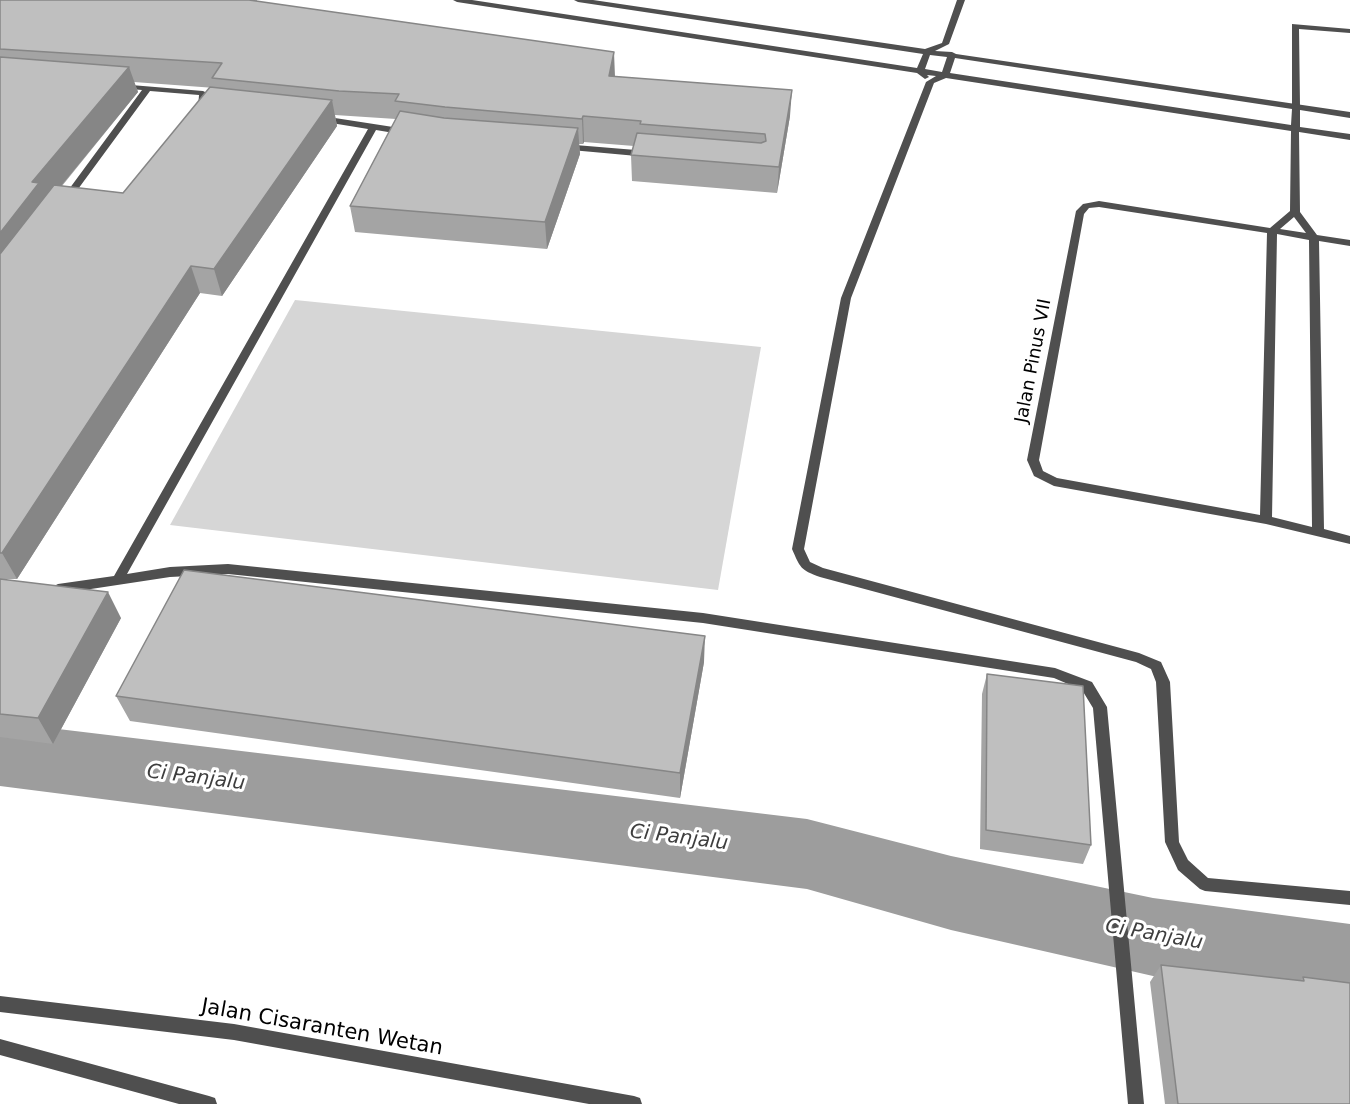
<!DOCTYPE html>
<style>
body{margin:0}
canvas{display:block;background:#fff}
</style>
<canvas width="1350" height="1104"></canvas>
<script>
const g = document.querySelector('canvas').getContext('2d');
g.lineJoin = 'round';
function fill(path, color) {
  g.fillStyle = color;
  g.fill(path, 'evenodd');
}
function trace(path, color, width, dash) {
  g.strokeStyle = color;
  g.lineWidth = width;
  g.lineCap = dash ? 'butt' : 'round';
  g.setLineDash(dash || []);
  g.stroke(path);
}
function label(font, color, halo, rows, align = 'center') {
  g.font = font + ' "DejaVu Sans",sans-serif';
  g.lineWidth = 6;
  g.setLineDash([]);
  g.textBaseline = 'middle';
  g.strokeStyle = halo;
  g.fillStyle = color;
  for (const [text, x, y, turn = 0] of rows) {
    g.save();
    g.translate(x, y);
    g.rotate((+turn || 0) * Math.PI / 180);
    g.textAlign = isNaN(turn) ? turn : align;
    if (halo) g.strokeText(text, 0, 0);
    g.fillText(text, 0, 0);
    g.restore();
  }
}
fill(new Path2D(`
 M295,300L761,347L718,590L170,525Z`), '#d6d6d6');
fill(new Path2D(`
 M0,722L807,819L951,856L1153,898L1350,924V1004L1153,976L951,930L807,889L0,786Z`), '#9d9d9d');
fill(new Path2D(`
 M1292,24L1350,29V33L1299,29L1300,106L1296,109L1292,106Z
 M119,84L203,91L207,93L205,104L211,107L207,110L198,108L199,95L150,91L70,200H64V196L142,90L119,88Z
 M322,116L406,129L410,132L406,135L376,130L127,574L170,567L228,564L703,613L1055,668L1092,682L1107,707L1144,1104H1128L1093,708L1082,690L1054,678L703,623L228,574L170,577L58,594L54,592L52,589L54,586L58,584L114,576L368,129L319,121L318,119Z
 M563,144L648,151L652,154L648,157L560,149L559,147Z
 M0,1039L209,1096L215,1098L217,1104H179L0,1055Z`), '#4f4f4f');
fill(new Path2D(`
 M453,0H472L917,68L923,54L578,2L574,0H593L925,49L942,43L957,0H965L949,44L935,51L952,52L956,54L1350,112V118L1300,110V127L1350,134V140L1299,132L1300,212L1317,235L1350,240V246L1319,241L1324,529L1350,536V544L1266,524L1054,486L1034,476L1027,460L1076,211L1083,204L1099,201L1270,228L1290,211L1291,131L946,78L934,83L851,298L804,549L810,562L823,568L1139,653L1161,662L1170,682L1179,842L1188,860L1208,878L1350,891V905L1205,891L1200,889L1178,870L1165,842L1156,682L1151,669L1136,662L820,577C800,570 800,567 792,549L841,298L926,82L936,76L927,75L929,77L925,79L917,73L457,2ZM930,55L947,57L942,72L925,69ZM955,58L1292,109L1291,125L950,73ZM1099,207L1267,233L1260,515L1057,478L1043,471L1039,460L1084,214L1089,208ZM1294,217L1306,233L1280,229ZM1277,234L1309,240L1312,527L1272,517Z`), '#4f4f4f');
fill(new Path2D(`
 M0,996L234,1024L634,1096L640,1098L642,1104H589L234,1040L0,1012Z`), '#4f4f4f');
fill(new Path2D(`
 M0,0H257V2L615,77L790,116L777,193L632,181L631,155L634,146L584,142L583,144H579L580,154L547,249L355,232L350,206L396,119L335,115L337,126L222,296L200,293L17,579H1L121,618L53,744L0,737ZM134,82L215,88L123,193L62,186L138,92Z
 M704,662L680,798L130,721L116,696Z
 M987,674L1091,845L1083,864L980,849L982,694Z
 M1161,965L1300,981L1303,977L1350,1104H1165L1150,982Z`), '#a4a4a4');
fill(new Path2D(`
 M614,52L615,77L609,76Z
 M129,67L138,92L47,203L0,275V233L32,182Z
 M792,90L790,116L777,193L779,167Z
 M332,100L337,126L222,296L214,269Z
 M583,116L584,142L583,144L582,119Z
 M578,128L580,154L547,249L545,222Z
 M191,266L200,293L17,579L2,553Z
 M108,592L121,618L53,744L38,718Z
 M705,636L704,662L680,798V773Z`), '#868686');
const building = new Path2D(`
 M0,0H249L614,52L609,76L792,90L779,167L631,155L637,133L761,143L766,141L765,134L640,124L641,121L583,116L582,119L445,107L395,101L399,94L339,91L212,78L222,63L0,49Z
 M0,57L129,67L32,182L39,183L0,233Z
 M210,87L332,100L214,269L191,266L2,553H0V254L54,185L123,193Z
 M400,111L444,118L578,128L545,222L350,206Z
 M184,570L705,636L680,773L116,696Z
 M0,579L108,592L38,718L0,714Z
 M987,674L1083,686L1091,845L986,830Z
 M1161,965L1304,981L1303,977L1350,983V1104H1178Z`);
fill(building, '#bfbfbf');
trace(building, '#868686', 1.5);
label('18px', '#000', '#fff', [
 ["Jalan Pinus VII",1034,361,-79]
]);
label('italic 20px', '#3e3e3e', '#fff', [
 ["Ci Panjalu",196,778,7],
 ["Ci Panjalu",679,838,7],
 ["Ci Panjalu",1154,935,10]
]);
label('21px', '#000', '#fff', [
 ["Jalan Cisaranten Wetan",322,1028,10]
]);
</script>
